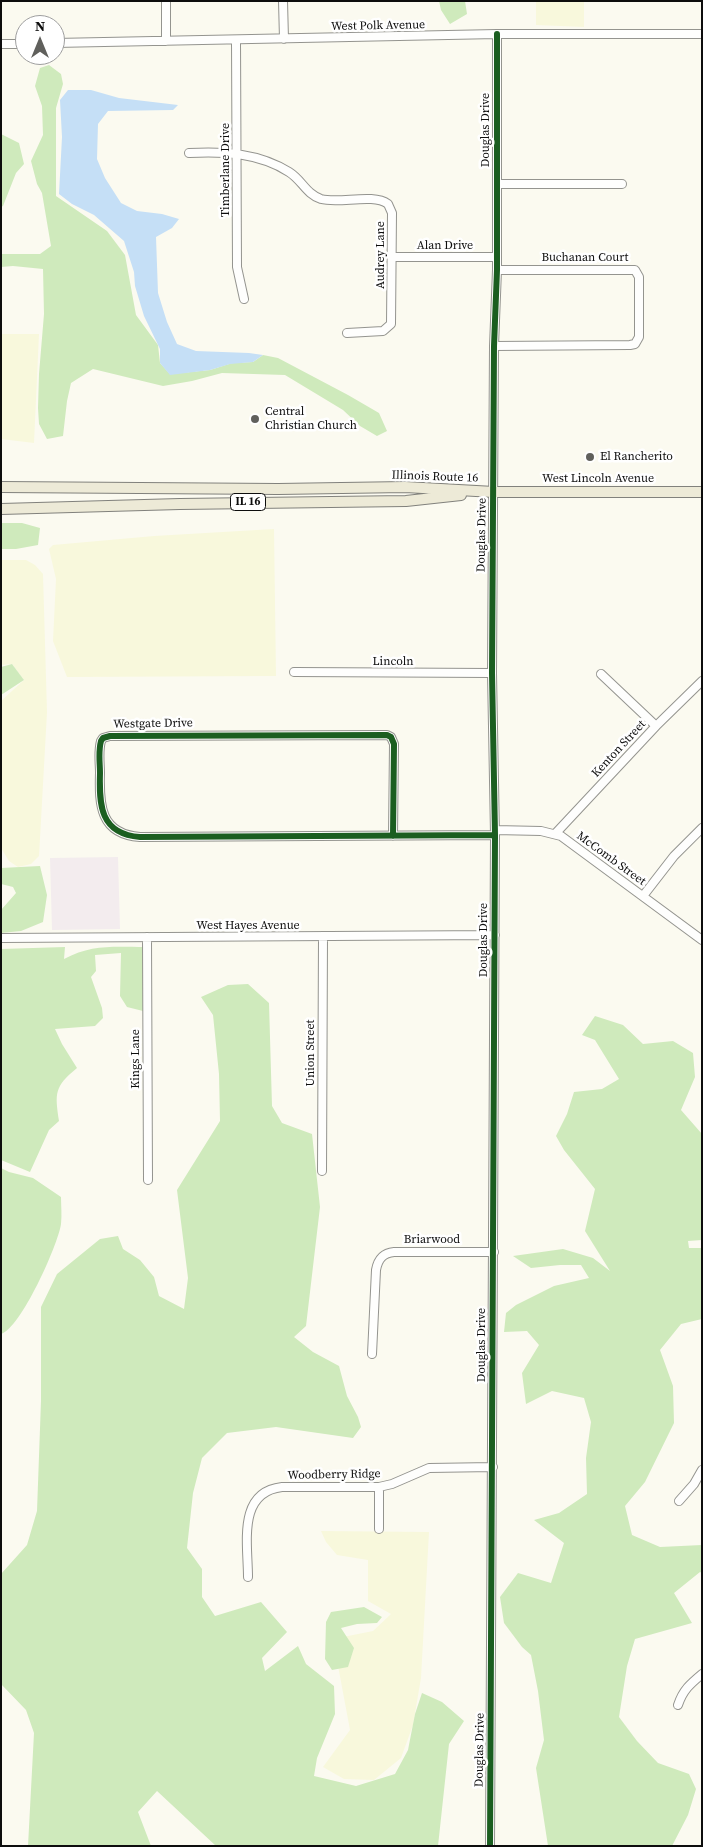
<!DOCTYPE html>
<style>
body{margin:0}
#map{position:relative;width:703px;height:1847px;overflow:hidden;background:#fbfaf0;font-family:"Source Serif 4",serif}
canvas{display:block}
.frame{position:absolute;inset:0;border:2px solid #0d0d0d;pointer-events:none}
.north{position:absolute;left:15px;top:15px;width:50px;height:50px;box-sizing:border-box;background:#fff;border:1px solid #9e9e9e;border-radius:50%;rotate:0deg;font-size:14px;font-weight:700;line-height:20px;text-align:center;color:#0d0d0d}
.north::after{content:'';display:block;margin:auto;width:18px;height:22px;background:#60605c;clip-path:polygon(50% 0,100% 100%,50% 72%,0 100%)}
</style>
<div id="map">
<canvas width="703" height="1847"></canvas>
<div class="frame"></div>
<div class="north">N</div>
</div>
<script>
const g = document.querySelector('canvas').getContext('2d');
g.lineJoin = 'round';
function fill(path, color) {
  g.fillStyle = color;
  g.fill(path, 'evenodd');
}
function trace(path, color, width, dash) {
  g.strokeStyle = color;
  g.lineWidth = width;
  g.lineCap = dash ? 'butt' : 'round';
  g.setLineDash(dash || []);
  g.stroke(path);
}
function label(font, color, halo, rows, align = 'center') {
  g.font = font + ' "Source Serif 4",serif';
  g.lineWidth = 5;
  g.setLineDash([]);
  g.textBaseline = 'middle';
  g.strokeStyle = halo;
  g.fillStyle = color;
  for (const [text, x, y, turn = 0] of rows) {
    g.save();
    g.translate(x, y);
    g.rotate((+turn || 0) * Math.PI / 180);
    g.textAlign = isNaN(turn) ? turn : align;
    if (halo) g.strokeText(text, 0, 0);
    g.fillText(text, 0, 0);
    g.restore();
  }
}
fill(new Path2D(`
 M118,857L120,929L52,930L50,858Z`), '#f3ecee');
fill(new Path2D(`
 M536,1H584V27L536,25Z
 M1,334H39L34,443L1,439Z
 M274,529L276,676L67,677L53,641L56,579L49,549L53,545L154,536Z
 M1,560H26L35,565L43,574L47,712L39,856L31,864L18,867L9,861L1,848V701L24,680L12,664L1,665Z
 M321,1531L429,1532L421,1678L413,1725L401,1758L374,1780L344,1779L323,1767L350,1730L333,1639L373,1631L391,1614L368,1601V1560L337,1555L326,1542Z`), '#f8f8dc');
fill(new Path2D(`
 M439,1H465L467,14L450,24L441,10Z
 M49,65L61,74L63,84L56,108V196L107,231L125,255L136,315L158,345L160,363L170,374L210,370L232,363L253,362L263,355L278,358L348,395L379,413L387,431L377,436L360,426L343,410L285,375L222,373L192,381L163,386L93,369L71,383L67,401L63,436L47,439L39,424L38,408L39,374L44,314L43,269L13,266L1,267V254H40L51,246L42,193L37,184L31,161L43,135L42,106L35,86L40,68Z
 M1,134L19,143L24,164L16,173L3,206L1,207Z
 M1,523H22L40,528L38,545L16,549H1Z
 M12,664L24,680L1,695V667Z
 M40,866L47,895L43,922L21,931L1,933V910L16,893L13,887L1,884V868Z
 M65,947L64,959C92,944 114,947 145,947L143,1011L127,1007L120,996L121,953L95,955L96,971L91,977L102,1008L103,1018L95,1026L55,1029L62,1044L77,1068C54,1087 55,1093 59,1121L49,1130L30,1172L1,1160V949Z
 M248,984L269,1003L272,1106L282,1123L312,1134L320,1207L306,1326L294,1337L313,1352L339,1366L347,1396L358,1417L361,1427L353,1438L276,1427L227,1433L202,1458L193,1493L187,1548L202,1569V1597L215,1616L261,1602L287,1632L262,1658L265,1671L298,1646L306,1664L334,1686L335,1714L317,1758L314,1776L356,1786L395,1774L408,1750L415,1714L422,1693L442,1702L464,1721L449,1744L438,1846H216L157,1791L138,1812L151,1846H28L34,1733L26,1710L1,1684V1574L27,1545L37,1511L41,1401V1307L57,1274L100,1239L118,1236L123,1249L140,1260L154,1277L159,1296L184,1309L188,1278L177,1190L220,1121L219,1074L213,1015L201,997L228,985Z
 M595,1016L623,1025L643,1044L673,1041L693,1053L695,1077L681,1110L702,1134V1240L688,1241L689,1248H702V1319L681,1324L660,1350L673,1386L674,1423L645,1482L625,1506L632,1535L660,1547L702,1545V1573L700,1572L674,1593L692,1623L635,1639L627,1666L619,1717L637,1741L658,1763L689,1774L696,1789L688,1815L672,1846H548L536,1768L544,1740L538,1691L531,1655L522,1647L504,1623L500,1597L518,1573L551,1583L564,1543L534,1520L559,1513L587,1494L586,1458L591,1422L584,1398L552,1391L526,1404L522,1373L539,1345L527,1331L504,1332L506,1313L516,1305L554,1286L589,1278L581,1265H560L531,1268L513,1256L563,1249L593,1258L610,1271L585,1231L595,1189L564,1150L556,1136L567,1114L574,1092L602,1089L619,1079L595,1040L582,1035Z
 M1,1168L9,1172L33,1178L61,1197C61,1205 62,1215 61,1224C58,1245 21,1328 1,1334Z
 M364,1607L382,1617L377,1623L357,1624L341,1628L354,1648L348,1667L332,1670L325,1659L326,1622L331,1612Z`), '#cfeabc');
fill(new Path2D(`
 M68,90H91L119,98L178,105L173,110L108,111L98,124L97,159L105,178L121,203L137,211L162,214L179,219L172,228L156,237L158,293L167,322L177,344L196,351L249,353L263,355L253,362L230,364L210,370L170,375L160,363V349L144,316L135,286L134,272L124,241L94,215L72,204L59,194L62,137L60,100Z`), '#c5dff6');
const minor = new Path2D(`
 M283,1L284,39
 M236,40L237,267L244,299
 M166,41V1
 M55,43L497,34H702
 M1,44H25
 M189,153C223,151 259,153 289,172C302,180 306,194 321,199C340,204 373,193 388,204L392,213L391,324L383,331L347,333
 M497,184H622
 M392,257H497
 M494,346L630,345L635,344L639,337V277L635,270H497
 M294,672L492,673
 M601,674L656,726
 M495,830L541,831L561,836L702,940
 M555,834L656,726L702,681
 M393,836L394,744L391,737L387,735L110,736L103,738L101,741C98,752 100,763 100,773C99,805 100,834 140,837L495,835
 M643,896L674,856L702,828
 M147,937L148,1180
 M1,938L495,935
 M322,1171L323,936
 M372,1354L376,1270C378,1259 383,1253 394,1252H494
 M379,1487V1529
 M679,1501L694,1484L702,1470
 M248,1577C248,1544 237,1492 282,1487H379L392,1484L429,1468L493,1467
 M678,1705C683,1690 690,1684 702,1674
 M490,1846L495,835L492,673L494,346L497,270V34`);
const major = new Path2D(`
 M1,487L278,489L405,487L494,492H702
 M1,509L180,504L406,501L461,495`);
trace(minor, '#94948f', 10);
trace(major, '#81817c', 12);
trace(minor, '#fefefd', 8);
trace(major, '#edead7', 10);
trace(new Path2D(`
 M393,836L394,744L391,737L387,735L110,736L103,738L101,741C98,752 100,763 100,773C99,805 100,834 140,837L495,835
 M490,1846L495,835L492,673L494,346L497,270V34`), '#1b5e20', 6);
for (const [x, y, r, color] of [
 [255,419,5,"#60605c"],
 [590,457,5,"#60605c"]
]) {
  const dot = new Path2D();
  dot.arc(x, y, r, 0, 2 * Math.PI);
  g.fillStyle = color;
  g.fill(dot);
  trace(dot, '#fff', 2);
}
for (const [x, y, w] of [
 [248,502,35]
]) {
  const box = new Path2D();
  box.roundRect(x - w / 2, y - 8.5, w, 17, 4);
  g.fillStyle = '#fff';
  g.fill(box);
  trace(box, '#0d0d0d', 1);
}
label('bold 11px', '#0d0d0d', null, [
 ["IL 16",248,502]
]);
label('12px', '#0d0d0d', '#fff', [
 ["West Polk Avenue",378,26,-1],
 ["Douglas Drive",486,130,-90],
 ["Timberlane Drive",226,170,-90],
 ["Alan Drive",445,246],
 ["Audrey Lane",381,255,-90],
 ["Buchanan Court",585,258],
 ["Illinois Route 16",435,477,2],
 ["West Lincoln Avenue",598,479],
 ["Douglas Drive",482,535,-89],
 ["Lincoln",393,662],
 ["Westgate Drive",153,724,-1],
 ["Kenton Street",619,749,-47],
 ["McComb Street",611,859,36],
 ["West Hayes Avenue",248,926],
 ["Douglas Drive",484,940,-90],
 ["Union Street",311,1053,-90],
 ["Kings Lane",136,1059,-90],
 ["Briarwood",432,1240],
 ["Douglas Drive",482,1345,-90],
 ["Woodberry Ridge",334,1475,-1],
 ["Douglas Drive",480,1750,-89]
]);
label('12px', '#0d0d0d', '#fff', [
 ["Central",265,412],
 ["Christian Church",265,426],
 ["El Rancherito",600,457]
], 'left');
</script>
